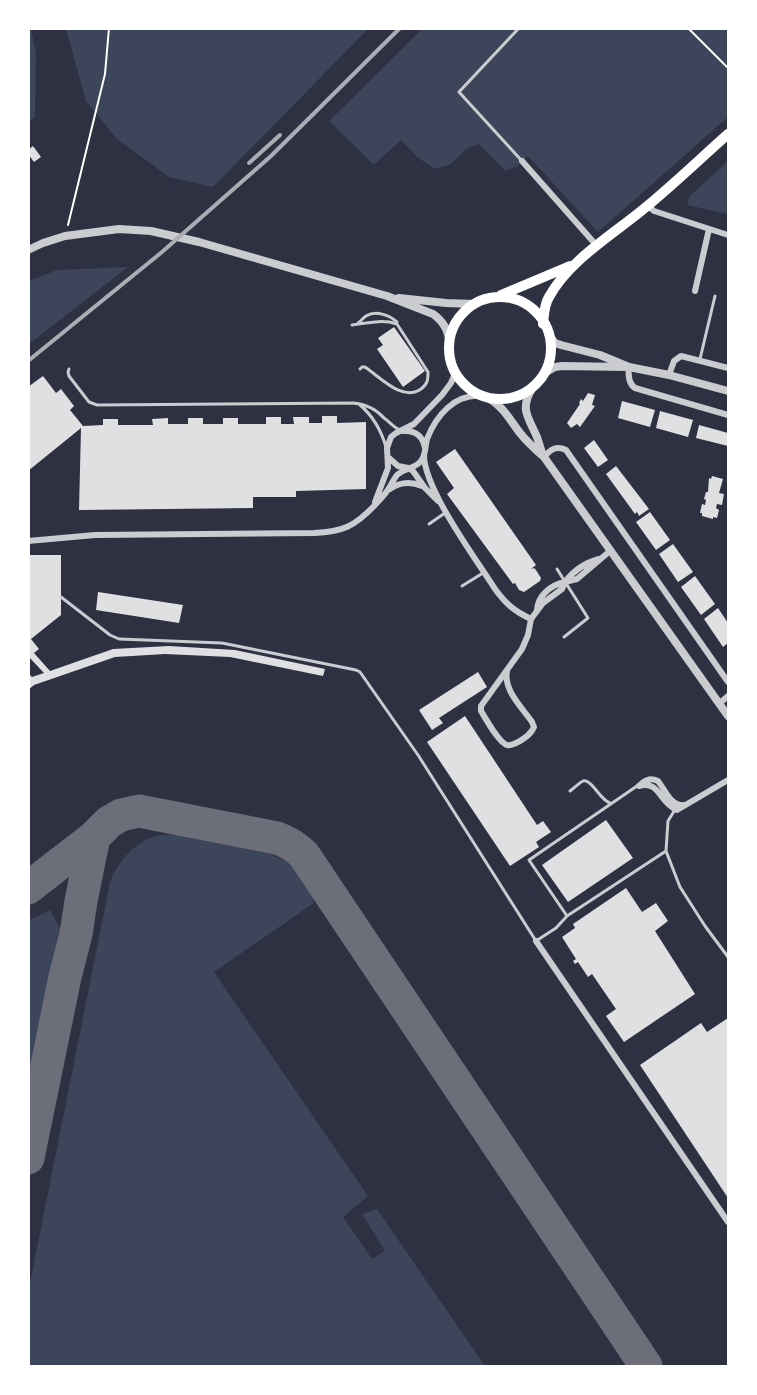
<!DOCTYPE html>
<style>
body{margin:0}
#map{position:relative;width:757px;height:1395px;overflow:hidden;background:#2d3142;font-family:Helvetica,sans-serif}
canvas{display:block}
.frame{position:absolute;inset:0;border:30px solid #fff;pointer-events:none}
</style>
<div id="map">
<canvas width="757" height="1395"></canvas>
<div class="frame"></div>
</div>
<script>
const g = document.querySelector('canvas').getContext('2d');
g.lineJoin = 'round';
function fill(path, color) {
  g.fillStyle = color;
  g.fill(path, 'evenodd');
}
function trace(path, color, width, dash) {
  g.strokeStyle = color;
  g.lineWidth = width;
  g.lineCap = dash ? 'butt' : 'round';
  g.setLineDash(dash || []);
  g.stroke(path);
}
fill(new Path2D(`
 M28,29H31L36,53L35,117L29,121Z
 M66,29H368L213,187L169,177L117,139L86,101Z
 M422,29H728V117L598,232L528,156L517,166L505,171L479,144L467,148L451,164L435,169L417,157L401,140L374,165L329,121Z
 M728,161V214L687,205L689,197Z
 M128,267L29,344V281L57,270Z
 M176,834L268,853C285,860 304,871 311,889C312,893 313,898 314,903L214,972L368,1196L343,1217L372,1259L385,1251L362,1214L377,1209L485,1366H29V1288L110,882C118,862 135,841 157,836C163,835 170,834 176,834Z
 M50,910L65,937L29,1115V920Z`), '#3c4559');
trace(new Path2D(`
 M28,888L94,837L109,822L121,815L139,811L277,838C288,842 296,847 304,855L646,1366
 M28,1158L65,977L76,934L81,901L94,837`), '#6c6f7a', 33);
fill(new Path2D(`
 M33,146L41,157L34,162L28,154V150Z
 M394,327L425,371L403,387L377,349L383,345L378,338Z
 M43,376L56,393L61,389L74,406L70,410L83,426L103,425V419H118V425H153L152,419L168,418V424H188V418H203V424H223V418H238V424H266V417H281V424H294L293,417H309V423H322V416H337V423L366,422V489L296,491V497H253V508L79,510L81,428L28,471V387Z
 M588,393L595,395L592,405L595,406L580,427L577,424L571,428L567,423L580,404L579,403L581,399L583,401Z
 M622,401L655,410L650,427L618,418Z
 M660,411L693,420L688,437L656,428Z
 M699,425L728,433V446L696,438Z
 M594,440L608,460L598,467L584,448Z
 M455,449L536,565L531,569L534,568L536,570L541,578L540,581L524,592L519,590L515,583L513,584L447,494L454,488L436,462Z
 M616,466L649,509L639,516L637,512L635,514L606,474Z
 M712,476L723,479L719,493L724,494L722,505L717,504L716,508L719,510L717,518L713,517V519L702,516V513H700L702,504L705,505L706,500L704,499L706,492H708L709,478L711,479Z
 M650,512L670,540L656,550L636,522Z
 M673,544L693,572L678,582L659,554Z
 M28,555H61V615L31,639L39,649L34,653L50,671L113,649L169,646L235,650L325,669L323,676L230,657L165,654L115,657L34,685L28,690V673L32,677L44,673L28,656Z
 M695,576L715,604L701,615L681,587Z
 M98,592L183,605L179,623L96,610Z
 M718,608L728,623V643L723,647L704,619Z
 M478,672L487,687L439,718L443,723L432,730L419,710Z
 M465,716L537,825L543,821L551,832L536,842L539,847L510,866L427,742Z
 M606,820L633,858L568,902L542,865Z
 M626,888L642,912L656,903L668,921L655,931L695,994L624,1042L606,1016L616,1009L592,974L588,977L578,962L575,964L573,961L576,959L562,937L575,928L573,924Z
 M728,1018V1198L640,1065L701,1023L707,1032Z`), '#e0e0e3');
trace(new Path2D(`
 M688,28L728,68
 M68,225L105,74L109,28`), '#fff', 2);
trace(new Path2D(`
 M519,28L459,92L522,161
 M358,323C361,321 363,318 366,316C376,310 389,315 397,322
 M352,325C367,323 382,319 397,324L428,372C428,379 428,384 421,389C402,402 380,377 365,367H362L360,369
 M700,359L715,296
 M69,369L68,372L69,376L89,402L97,405L353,403C365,404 376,409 384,418C390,422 393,427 400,430
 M360,405C373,416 381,430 386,447
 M429,524L445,513
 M557,569L588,618L564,637
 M462,586L483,573
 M61,597L110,635L119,639L222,643L356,670L360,672L418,755L536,941L556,928L567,916L666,851
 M570,791C574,788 579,783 583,781C592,779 600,800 610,803
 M676,808L668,821L666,851L680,887L705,926L728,957
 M567,916L529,860L637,786`), '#caccd0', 3);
trace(new Path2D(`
 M522,161L597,246
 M648,206L654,211L728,235
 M695,291L709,229
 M629,367C628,375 628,383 635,388L728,415
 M669,375L674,361L681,356L728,368
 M403,431C415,430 423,436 425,448
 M424,455C424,489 476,559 495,589C506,604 514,611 531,619
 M544,457C550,450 556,445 566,450L728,682
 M389,458L398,466L408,468L413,471L425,488L438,501
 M390,489C400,482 410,481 422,486
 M375,502L388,468L387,448L391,437L396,433L414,424L442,395L451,383L454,376V367
 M28,541L95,535L314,533C343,532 355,526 375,505C379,500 384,496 387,491C391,486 393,480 397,475C404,468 415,469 421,461C426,455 425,447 427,439C436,416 454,394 481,396
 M537,610C538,595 551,585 565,582C574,570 584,563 599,559
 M507,670C503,690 521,706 532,722L534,727C531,734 526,737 520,741C516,743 512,746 507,745C499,743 486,719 481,711V706L522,649L528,635L531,619L543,603L562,589L565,582L577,579L610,551
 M720,703L728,696
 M641,784C647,779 651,778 658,781C666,791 671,807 685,805
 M639,786C660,780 659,803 677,810L728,780
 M536,941L728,1222`), '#caccd0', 6);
trace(new Path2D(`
 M28,250L43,243L65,236L119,229L151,231L199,242L387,296L433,314C444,322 448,330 450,344
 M399,298L446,303L474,304
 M548,334L555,343L561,345L600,355L629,367L669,375L728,391
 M546,372L555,367L562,366L625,367
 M533,387C519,409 528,416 537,437C539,443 541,450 543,456
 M488,398C503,406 510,420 520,433C527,442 536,450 544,457L728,716`), '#caccd0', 8);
trace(new Path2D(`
 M501,295L570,266
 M449 348a51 51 0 1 1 102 0a51 51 0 1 1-102 0Z
 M543,324C544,315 544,305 549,297C569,260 614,234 646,207C674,184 701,158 728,134`), '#fff', 10);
trace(new Path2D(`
 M249,163L280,135
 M28,361L162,252L271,156L400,28`), '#abadb3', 4);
</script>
